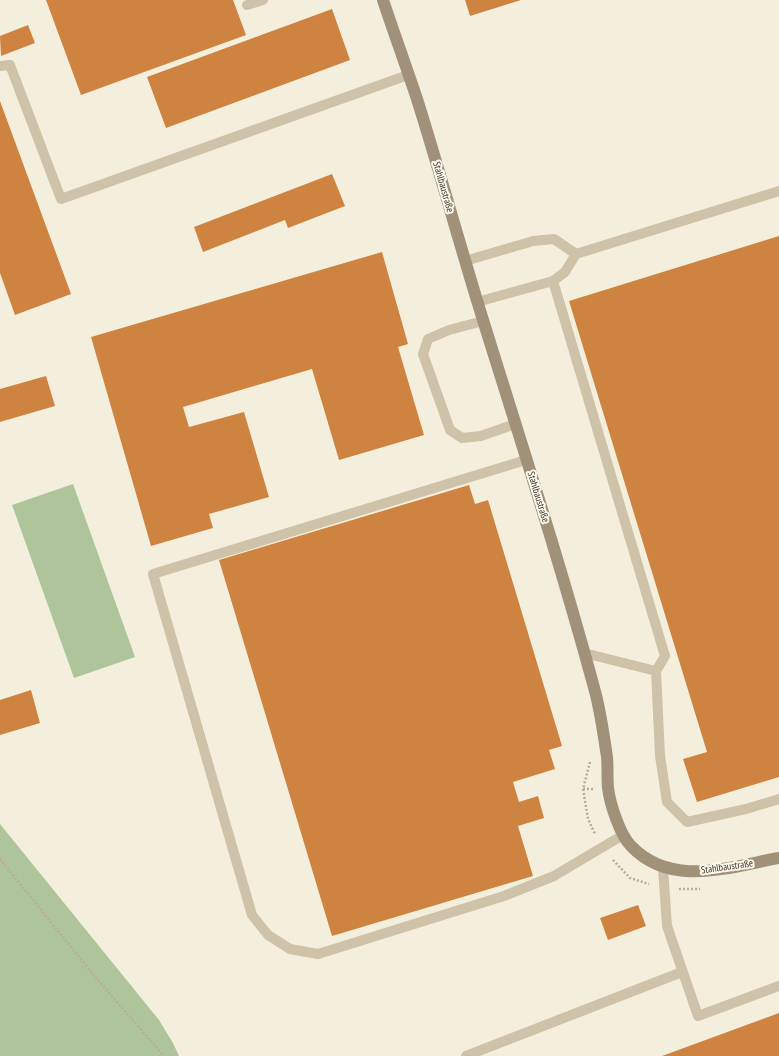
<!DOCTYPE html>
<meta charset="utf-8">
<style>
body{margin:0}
canvas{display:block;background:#f4efdd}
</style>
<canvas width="779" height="1056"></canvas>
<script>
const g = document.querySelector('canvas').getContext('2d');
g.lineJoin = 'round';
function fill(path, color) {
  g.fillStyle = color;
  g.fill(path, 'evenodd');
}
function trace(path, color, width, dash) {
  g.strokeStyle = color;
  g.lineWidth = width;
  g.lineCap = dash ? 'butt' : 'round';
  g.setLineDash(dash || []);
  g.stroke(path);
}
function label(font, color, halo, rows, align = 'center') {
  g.font = font + ' "PT Sans Narrow",sans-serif';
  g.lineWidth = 4;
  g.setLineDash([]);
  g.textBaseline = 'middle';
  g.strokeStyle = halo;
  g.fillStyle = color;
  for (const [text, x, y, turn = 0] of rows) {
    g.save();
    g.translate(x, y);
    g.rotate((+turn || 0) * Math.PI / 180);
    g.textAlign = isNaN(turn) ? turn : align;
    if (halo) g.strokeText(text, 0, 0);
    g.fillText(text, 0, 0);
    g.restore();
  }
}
fill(new Path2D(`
 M73,484L135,657L74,678L12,505Z
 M0,824L159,1020L173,1043L179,1056H0Z`), '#aec59b');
fill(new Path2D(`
 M46,0H233L246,35L81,95Z
 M465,0H521L470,16Z
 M332,9L350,60L166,128L147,77Z
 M28,25L35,43L1,56L0,36Z
 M0,101L71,294L15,315L0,273Z
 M332,174L345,206L288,228L285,220L203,252L194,227Z
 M779,236V777L697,802L683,759L707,752L569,301Z
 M382,252L408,344L398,347L424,435L339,460L312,369L183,407L189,427L244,412L269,497L209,514L213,528L151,546L91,337Z
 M46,376L55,406L0,422V389Z
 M469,485L475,504L488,500L562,746L549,750L555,769L513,782L519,802L538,796L544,818L518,826L533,876L332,936L219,560Z
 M31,690L40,723L0,735V700Z
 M638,905L646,926L608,940L600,918Z
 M779,1013V1056H662Z`), '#cf8340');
trace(new Path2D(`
 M590,762L583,789L588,819L595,834
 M583,789H593
 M0,859L96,978L164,1056
 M613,860L630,878L649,884
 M679,889H700`), '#baac92', 2.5, [2, 2]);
trace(new Path2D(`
 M247,5L263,0
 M0,66L10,65L61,199L408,75
 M465,261L533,241L554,239L576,254
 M553,281L665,656L656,671
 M477,302L553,281L565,272L576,254L779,191
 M483,321L449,330L428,339L423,354L450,430L462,438L481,436L515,424
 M526,460L153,574L252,915L268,935L290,949L318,954L504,896L554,876L623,835
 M584,653L656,671L660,756L667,802L687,822L746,809L779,799
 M663,868L667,926L698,1016L779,986
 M466,1056L682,972`), '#cec2a8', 10);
trace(new Path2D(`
 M383,0C394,33 406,66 417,99C440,172 460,246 483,320C522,445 562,569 596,695C601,716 604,736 607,757C608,767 607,778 608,788C610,804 620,835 631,846C671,888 729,867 779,858`), '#a29179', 12);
label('10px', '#3a3229', '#fbf7ea', [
 ["Stahlbaustraße",443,187,74],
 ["Stahlbaustraße",538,497,73],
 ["Stahlbaustraße",727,867,-8]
]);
</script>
